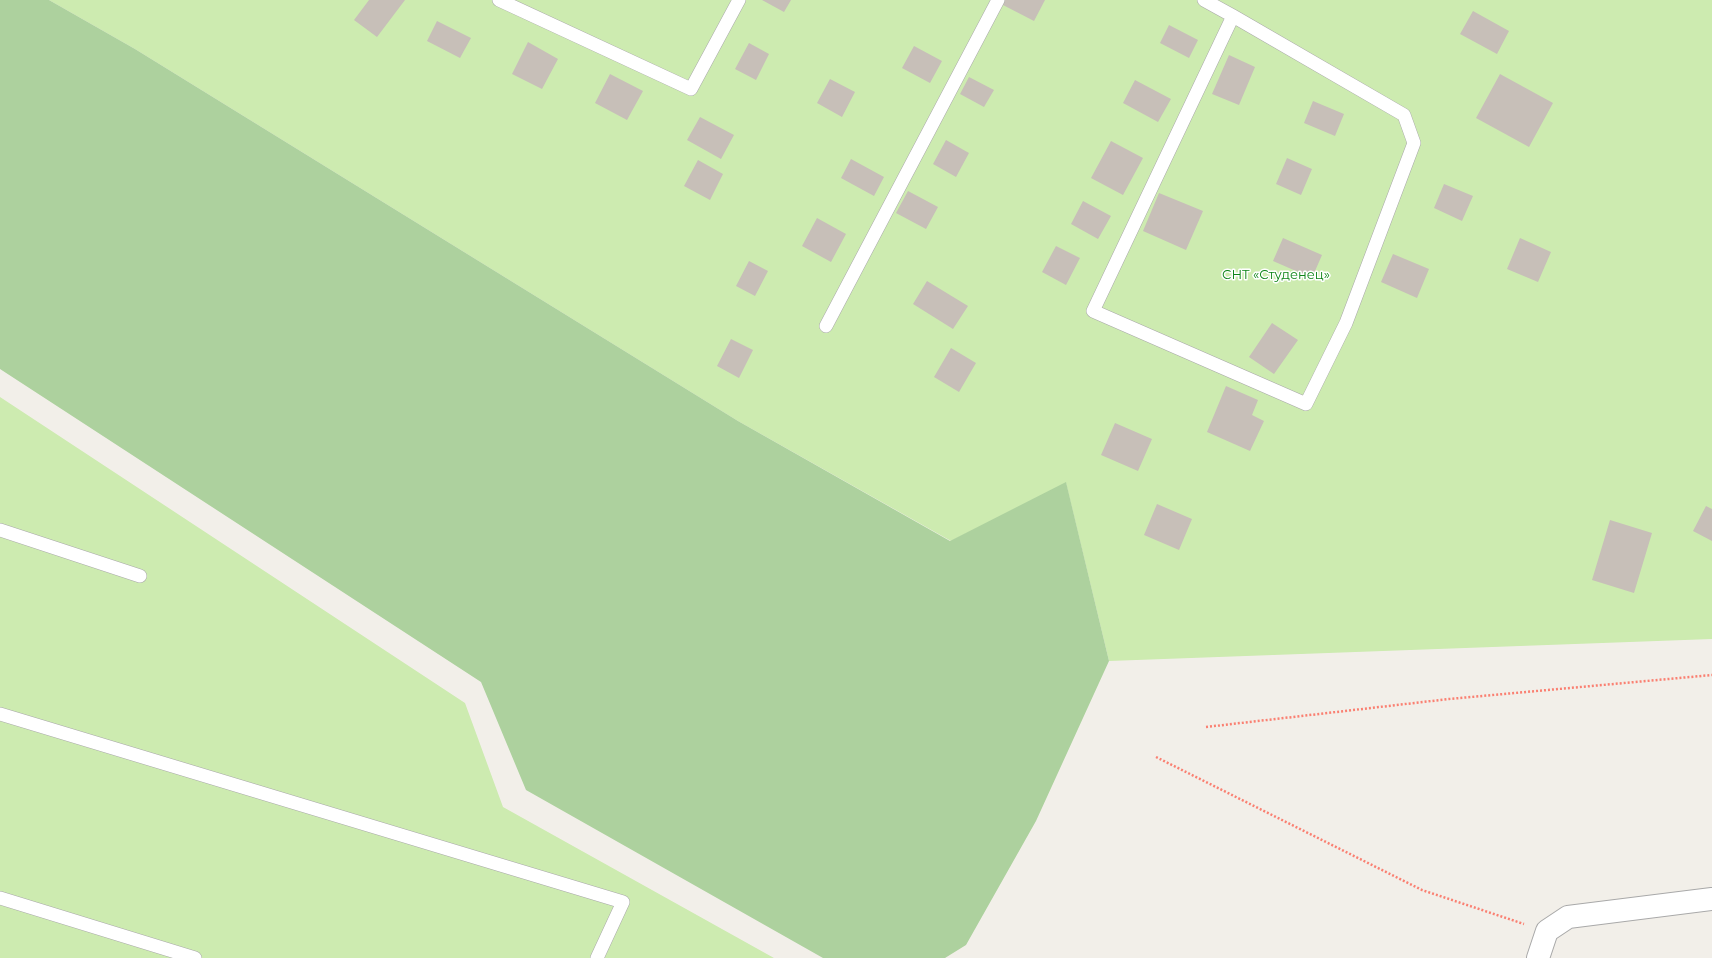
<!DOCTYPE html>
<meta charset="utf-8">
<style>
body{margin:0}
canvas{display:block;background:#f2efe9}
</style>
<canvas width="1712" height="958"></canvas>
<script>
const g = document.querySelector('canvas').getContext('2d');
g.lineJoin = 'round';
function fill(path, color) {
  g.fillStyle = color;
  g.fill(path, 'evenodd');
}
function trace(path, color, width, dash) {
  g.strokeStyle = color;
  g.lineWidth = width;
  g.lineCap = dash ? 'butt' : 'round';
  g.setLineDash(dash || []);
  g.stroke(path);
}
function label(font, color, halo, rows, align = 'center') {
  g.font = font + ' Montserrat,sans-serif';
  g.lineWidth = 3;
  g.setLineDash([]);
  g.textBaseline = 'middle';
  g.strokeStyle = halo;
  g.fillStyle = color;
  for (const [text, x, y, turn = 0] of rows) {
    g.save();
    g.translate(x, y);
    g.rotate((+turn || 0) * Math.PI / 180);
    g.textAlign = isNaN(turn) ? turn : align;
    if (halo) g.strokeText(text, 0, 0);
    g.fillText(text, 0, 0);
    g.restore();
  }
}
fill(new Path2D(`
 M49,0H1712V639L1109,661L1066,483L951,541L738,421L135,49Z
 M0,397L465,703L503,807L774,958H0Z`), '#cdebb0');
fill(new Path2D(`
 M0,0H49L135,49L738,421L950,541L1066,482L1109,661L1036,821L966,945L945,958H823L526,790L481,682L0,369Z`), '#add19e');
fill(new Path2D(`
 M369,0H405L377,37L354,20Z
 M762,0H791L784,12Z
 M1005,0H1045L1034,21L1003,5Z
 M1473,11L1509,31L1497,54L1460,34Z
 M437,21L471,38L460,58L427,41Z
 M1169,25L1198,40L1189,58L1160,43Z
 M528,42L558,59L542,89L512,74Z
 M749,43L769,54L756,80L735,69Z
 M914,46L942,61L930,83L902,68Z
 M1229,55L1255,67L1239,105L1212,94Z
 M610,74L643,91L627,120L595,103Z
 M1500,74L1553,103L1529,147L1476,118Z
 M969,77L994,90L984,107L960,94Z
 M830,79L855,92L842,117L817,103Z
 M1135,80L1171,99L1158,122L1123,103Z
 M1313,101L1344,114L1335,136L1304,123Z
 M700,117L734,135L721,159L687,140Z
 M946,140L969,153L956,177L933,164Z
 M1111,141L1143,158L1123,195L1091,178Z
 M1287,158L1312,169L1301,195L1276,184Z
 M851,159L884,177L874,196L841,178Z
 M698,160L723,174L710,200L684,186Z
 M1444,184L1473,196L1462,221L1434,208Z
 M908,191L938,207L926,229L896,213Z
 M1159,193L1203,211L1186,250L1143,231Z
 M1083,201L1111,216L1098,239L1071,224Z
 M817,218L846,234L831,262L802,246Z
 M1283,238L1322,255L1312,278L1273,261Z
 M1520,238L1551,252L1538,282L1507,269Z
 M1056,246L1080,258L1066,285L1042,272Z
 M1393,254L1429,269L1417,298L1381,282Z
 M749,261L768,271L755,296L736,286Z
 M927,281L968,306L953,329L913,304Z
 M1272,323L1298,340L1274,374L1249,357Z
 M731,339L753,350L739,378L717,366Z
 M951,348L976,363L959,392L934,377Z
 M1226,386L1258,400L1252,415L1264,421L1250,451L1207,432Z
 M1115,423L1152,439L1138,471L1101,455Z
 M1157,504L1192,519L1179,550L1144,535Z
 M1706,506L1712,509V541L1693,531Z
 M1610,520L1652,533L1634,593L1592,580Z`), '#c7bfb8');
const service = new Path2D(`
 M499,0L691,89L739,0
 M1204,0L1233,16L1404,115L1414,143L1346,323L1306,404L1093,311L1233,16
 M826,326L998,0
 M0,530L140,576
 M0,714L623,902L597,958
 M0,898L195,958`);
const minor = new Path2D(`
 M1538,958L1547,931L1568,917L1712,899`);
trace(service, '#a9a9a9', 14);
trace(minor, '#a9a9a9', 24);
trace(new Path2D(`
 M1206,727L1449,699L1712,675
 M1156,757L1422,890L1524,924`), '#fa8072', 2.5, [2, 2]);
trace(service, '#fff', 13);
trace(minor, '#fff', 22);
label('13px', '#0c8416', '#fff', [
 ["СНТ «Студенец»",1276,275]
]);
</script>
